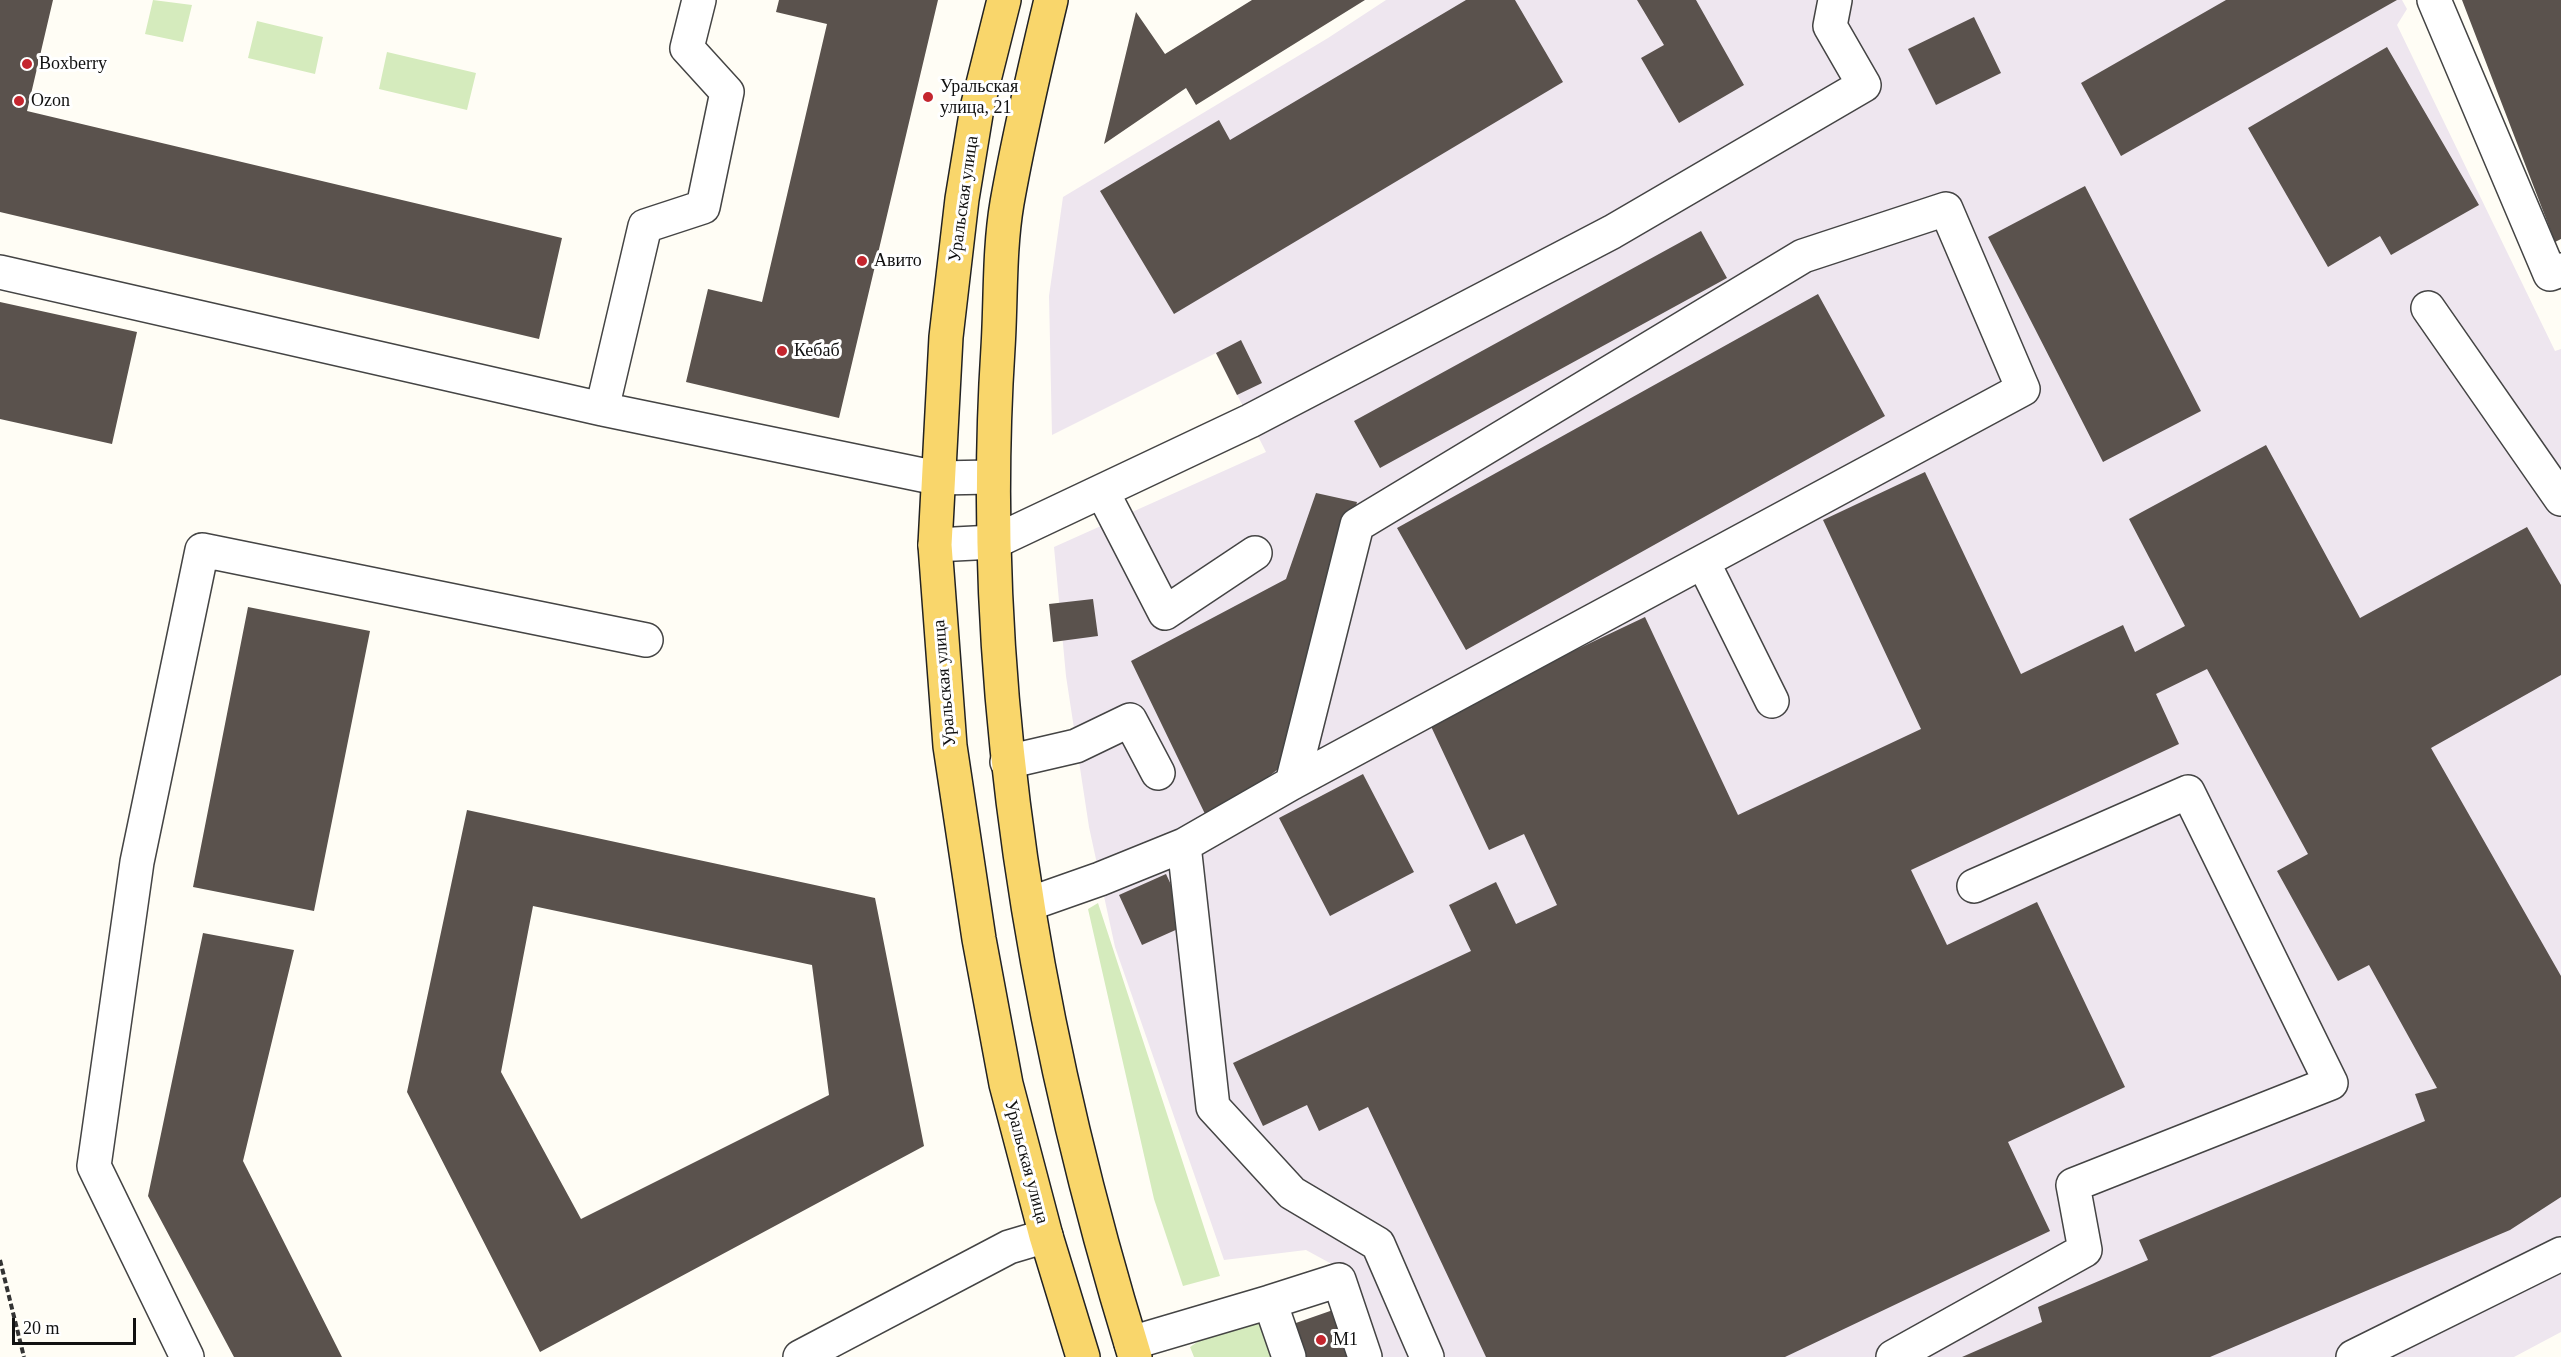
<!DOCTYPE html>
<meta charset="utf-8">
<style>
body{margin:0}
#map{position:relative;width:2561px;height:1357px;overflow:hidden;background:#fffdf5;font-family:Georgia,serif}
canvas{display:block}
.scale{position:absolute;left:12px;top:1318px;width:124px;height:27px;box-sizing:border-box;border:3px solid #111;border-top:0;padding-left:8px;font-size:18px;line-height:21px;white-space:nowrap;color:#111;-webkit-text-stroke:4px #fff;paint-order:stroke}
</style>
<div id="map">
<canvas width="2561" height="1357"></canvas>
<div class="scale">20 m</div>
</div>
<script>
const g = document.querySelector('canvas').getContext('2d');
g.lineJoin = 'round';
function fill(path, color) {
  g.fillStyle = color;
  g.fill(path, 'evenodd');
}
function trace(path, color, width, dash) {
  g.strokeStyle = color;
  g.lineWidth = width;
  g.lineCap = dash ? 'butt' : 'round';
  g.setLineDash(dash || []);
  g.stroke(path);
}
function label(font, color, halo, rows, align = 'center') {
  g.font = font + ' Georgia,serif';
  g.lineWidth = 6;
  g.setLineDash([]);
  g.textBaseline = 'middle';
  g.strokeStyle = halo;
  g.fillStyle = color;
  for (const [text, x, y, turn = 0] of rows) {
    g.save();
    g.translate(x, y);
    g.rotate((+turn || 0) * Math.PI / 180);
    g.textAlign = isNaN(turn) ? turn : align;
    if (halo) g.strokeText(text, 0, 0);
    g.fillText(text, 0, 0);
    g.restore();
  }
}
fill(new Path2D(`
 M1386,0H2402L2407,9L2397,25L2555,351L2561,349V1332L2514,1357H1381L1339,1268L1306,1250L1224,1260L1115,947L1089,827L1066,676L1054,547L1266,452L1216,353L1052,435L1049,296L1063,197L1328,38Z`), '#eee6ef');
fill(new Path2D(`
 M153,0L192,5L183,42L145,34Z
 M257,21L323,37L315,74L248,58Z
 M387,52L476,73L467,110L379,89Z
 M1098,903L1220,1276L1183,1286L1154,1199L1088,909Z
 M1262,1321L1274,1357H1194L1190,1347L1225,1323Z`), '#d5ebbd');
fill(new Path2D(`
 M0,0H53L27,111L562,238L539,339L0,212Z
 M779,0H938L839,418L686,382L708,289L762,302L827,24L776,12Z
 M1252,0H1365L1196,105L1186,88L1104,144L1136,12L1165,54Z
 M1466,0H1515L1563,82L1174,314L1100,191L1219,120L1230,140Z
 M1637,0H1696L1744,85L1679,123L1641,58L1664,45Z
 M2226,0H2397L2121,156L2081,83Z
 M2462,0H2561V239L2555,242Z
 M1974,17L2001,73L1936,105L1908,49Z
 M2387,47L2479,205L2391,255L2380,236L2328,267L2248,128Z
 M2085,186L2201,411L2103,462L1988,237Z
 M1701,231L1727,278L1380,468L1354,421Z
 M1818,294L1885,416L1466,650L1397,528Z
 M0,302L137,332L112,444L0,419Z
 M1241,340L1262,383L1237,395L1216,353Z
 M2266,445L2360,618L2527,527L2561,585V675L2431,748L2561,976V1197L2510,1230L2210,1357H1962L2042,1322L2038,1307L2148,1260L2139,1240L2425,1121L2415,1094L2437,1088L2369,965L2338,981L2277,871L2308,854L2207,669L2156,694L2179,744L1911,870L1947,945L2037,902L2125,1087L2008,1142L2050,1231L1785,1357H1486L1368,1107L1319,1131L1307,1105L1263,1126L1233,1063L1471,951L1449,905L1496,882L1516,924L1557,905L1524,834L1489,850L1428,720L1645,617L1738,815L1921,729L1823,520L1925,472L2021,674L2123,625L2135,652L2185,626L2129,519Z
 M1316,493L1357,502L1291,759L1249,792L1206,816L1131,661L1286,579Z
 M1093,599L1098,636L1053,642L1049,604Z
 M248,607L370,631L314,911L193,887Z
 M1363,774L1414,872L1330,916L1279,818Z
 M467,810L875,898L924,1146L540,1352L407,1092ZM533,906L812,965L829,1095L581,1219L501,1072Z
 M1166,874L1189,924L1142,945L1119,895Z
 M203,933L294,950L243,1161L342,1357H234L148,1196Z
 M1333,1310L1349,1357H1305L1293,1324Z`), '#5a524d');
const minor = new Path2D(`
 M2434,0L2550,274L2561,270
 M0,272L602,409L937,478L993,477
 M2428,308L2561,499
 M602,409L645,226L703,207L727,92L687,48L699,0
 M1102,491L1165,613L1255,553
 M935,545L994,542L1250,421L1612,232L1864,85L1830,26L1835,0
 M1703,562L1772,701
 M1007,762L1076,746L1130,720L1158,773
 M1184,845L1213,1107L1292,1193L1378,1244L1427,1357
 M1029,904L1100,879L1184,845L1292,783L2023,389L1946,209L1803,256L1357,525L1292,783
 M1270,1302L1339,1280L1365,1357
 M1131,1343L1270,1302L1289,1357
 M187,1357L94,1166L137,862L202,550L646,640
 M800,1357L1009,1247L1046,1236
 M1893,1357L2085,1250L2073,1185L2331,1083L2188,792L1974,886
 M2353,1357L2561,1254`);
const major = new Path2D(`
 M1004,0L977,108L962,199L946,337L935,545L950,746L979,939L1006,1084L1046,1236L1083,1357
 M1051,0C1035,67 1019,135 1007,203C999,250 1001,300 998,348C976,689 1035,1032 1135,1357`);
trace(minor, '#444', 36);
trace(major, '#222', 36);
trace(new Path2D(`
 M0,1260L24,1357`), '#333', 4, [6, 3]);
trace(minor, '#fff', 33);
trace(major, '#f9d66b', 33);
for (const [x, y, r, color] of [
 [27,64,6,"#c4262e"],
 [928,97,6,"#c4262e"],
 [19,101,6,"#c4262e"],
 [862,261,6,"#c4262e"],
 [782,351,6,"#c4262e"],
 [1321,1340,6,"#c4262e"]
]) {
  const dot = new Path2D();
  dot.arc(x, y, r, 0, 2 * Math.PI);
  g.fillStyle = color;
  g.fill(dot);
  trace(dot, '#fff', 2);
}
label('18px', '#111', '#fff', [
 ["Boxberry",39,64],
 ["Уральская",940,87],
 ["улица, 21",940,108],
 ["Ozon",31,101],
 ["Авито",874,261],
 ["Кебаб",794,351],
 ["М1",1333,1340]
], 'left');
label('18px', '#111', '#fff', [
 ["Уральская улица",964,199,-82],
 ["Уральская улица",945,683,-95],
 ["Уральская улица",1026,1162,75]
]);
</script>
